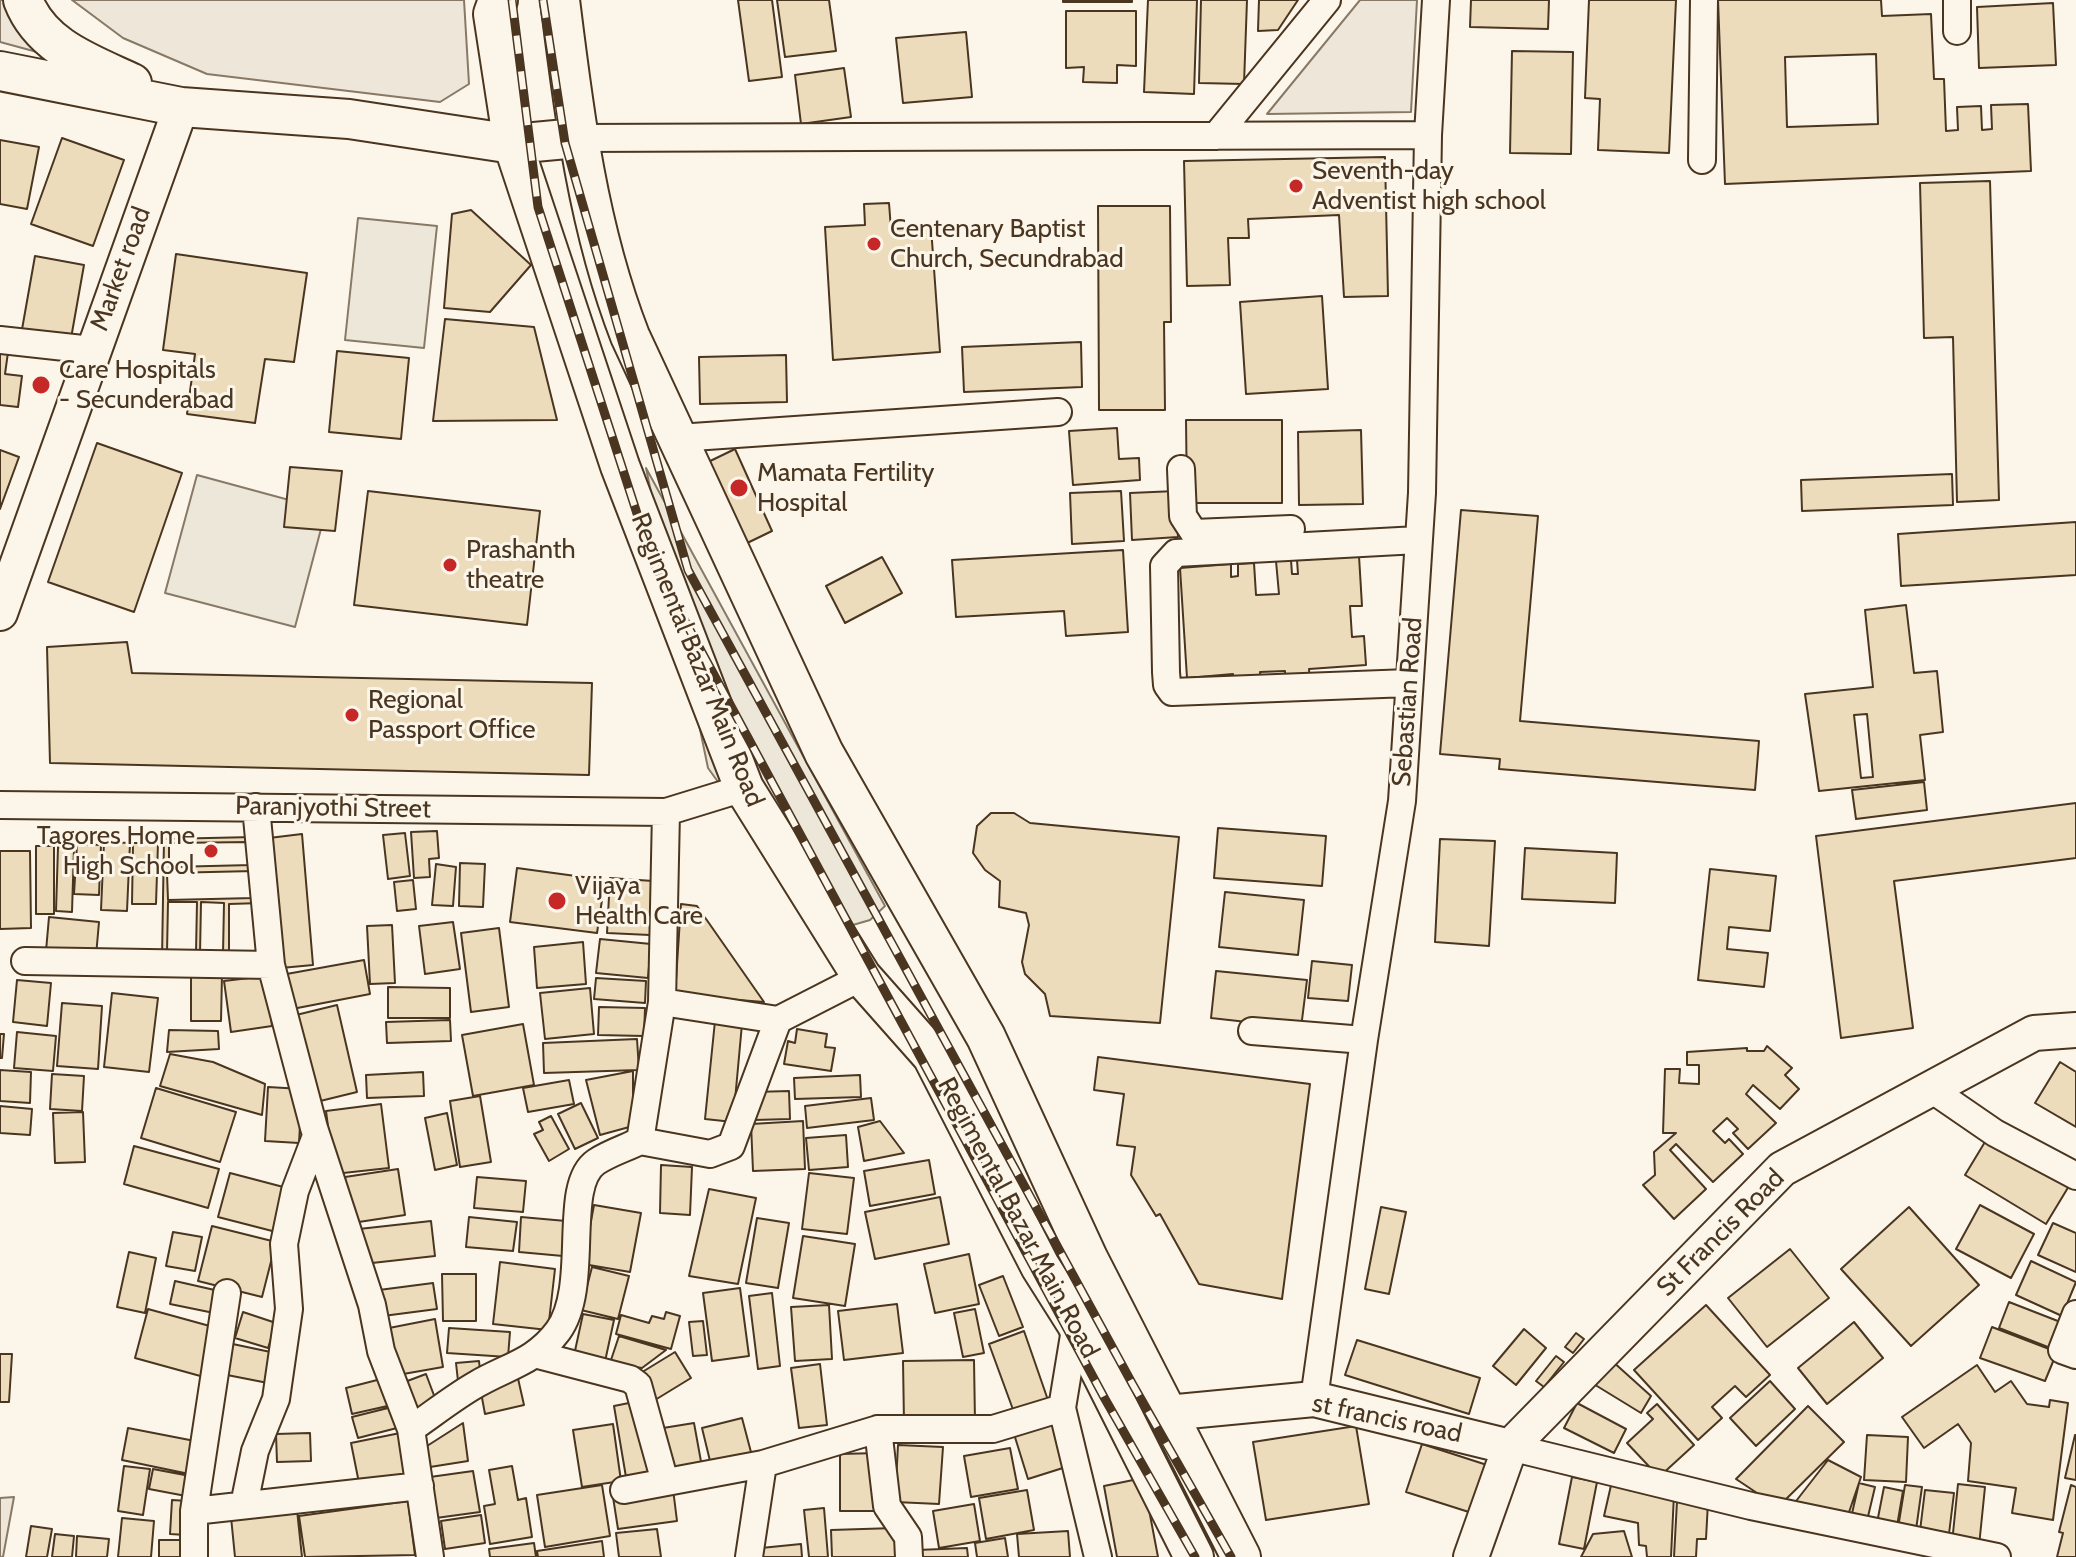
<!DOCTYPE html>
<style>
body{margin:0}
canvas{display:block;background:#fbf6e9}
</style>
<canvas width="2076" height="1557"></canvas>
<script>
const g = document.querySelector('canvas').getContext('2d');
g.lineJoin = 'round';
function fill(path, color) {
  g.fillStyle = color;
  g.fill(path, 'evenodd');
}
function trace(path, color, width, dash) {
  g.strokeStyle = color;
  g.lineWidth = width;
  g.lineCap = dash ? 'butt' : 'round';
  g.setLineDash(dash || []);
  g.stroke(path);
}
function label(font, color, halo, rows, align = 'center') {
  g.font = font + ' Cabin,sans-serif';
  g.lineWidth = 6;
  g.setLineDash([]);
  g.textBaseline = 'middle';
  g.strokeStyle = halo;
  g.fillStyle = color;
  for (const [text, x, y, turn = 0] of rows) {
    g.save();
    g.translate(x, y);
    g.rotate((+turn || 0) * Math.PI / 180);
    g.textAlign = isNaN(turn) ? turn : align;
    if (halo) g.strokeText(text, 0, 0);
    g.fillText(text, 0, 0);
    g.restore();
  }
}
const green = new Path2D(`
 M0,0H3L37,52L0,42Z
 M72,0H464L469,84L440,102L207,74L123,38Z
 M1360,0H1417L1411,112L1267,114Z
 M14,1497L3,1557H0V1498Z`);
fill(green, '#ede6d9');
trace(green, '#887966', 2);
const parking = new Path2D(`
 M358,218L437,226L424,348L345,340Z
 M646,468L885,906L870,920L846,927L815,916L708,768Z
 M197,475L326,510L295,627L165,593Z`);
fill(parking, '#ede7d9');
trace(parking, '#887966', 2);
const building = new Path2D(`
 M738,0H772L782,77L749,81Z
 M777,0H829L836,51L785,57Z
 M1063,0H1132V2H1063Z
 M1148,0H1197L1194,94L1144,92Z
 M1201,0H1247L1244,84L1199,83Z
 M1259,0H1298L1278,30L1258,31Z
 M1471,0H1549L1548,29L1470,27Z
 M1589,0H1676L1669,153L1598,150L1600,99L1585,98Z
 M1718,0H1881L1882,16L1931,14L1934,79H1944L1946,131L1958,130L1957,107L1981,106L1982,130L1992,129L1991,105L2028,104L2031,171L1725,184ZM1876,54L1878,124L1787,127L1785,57Z
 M2053,3L2056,65L1979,68L1977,7Z
 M1066,11H1136V66L1117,65V83L1083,82L1084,67L1066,68Z
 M966,32L972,97L903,103L896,38Z
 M1512,51L1573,52L1571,154L1510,153Z
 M844,68L851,117L801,124L795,75Z
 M62,138L124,160L93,246L31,224Z
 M0,140L39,147L27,209L0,204Z
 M1385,157L1388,296L1344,297L1339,215L1248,219L1249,238H1228L1230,285L1187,286L1184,161Z
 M1990,181L1999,500L1957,502L1953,337L1924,338L1920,183Z
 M889,203L891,229L931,227L940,352L833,360L825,227L865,225L864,204Z
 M1098,206H1170L1171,322H1164L1165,410H1099Z
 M471,210L531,265L490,312L444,308L452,214Z
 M176,254L307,273L294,362L265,359L255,423L187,414L195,354L163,350Z
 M35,256L84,265L70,344L21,335Z
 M1322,296L1328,389L1246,394L1240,302Z
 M445,319L534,327L557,420L433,421Z
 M1081,342L1082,387L964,392L962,347Z
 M0,344L9,345L5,374L22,376L18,407L0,405Z
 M337,351L409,358L401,439L329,432Z
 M786,355L787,402L700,404L699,357Z
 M1186,420H1282V503H1187Z
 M1117,428L1119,459L1139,458L1140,480L1073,485L1069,431Z
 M1361,430L1363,504L1299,505L1298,432Z
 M97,443L182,473L134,612L48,582Z
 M735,449L772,531L741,546L704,464Z
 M0,450L19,457L0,509Z
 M290,467L342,471L335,531L284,527Z
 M1952,474L1953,505L1802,511L1801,480Z
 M368,491L540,511L527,625L354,605Z
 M1121,491L1124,541L1072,544L1070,493Z
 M1176,491L1178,537L1132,540L1130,493Z
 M1461,510L1538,516L1520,721L1759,741L1755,790L1499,769L1500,759L1440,754Z
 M2076,522V575L1901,586L1898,534Z
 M1123,550L1128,632L1066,636L1064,611L956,617L952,560Z
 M1359,556L1362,606H1350L1352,637L1364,636L1366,665L1309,669L1310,685L1286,687L1285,671L1260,672L1262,687L1234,689L1233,674L1187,678L1180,568L1231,564V577L1238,576V564L1254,563L1256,595L1279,594L1276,561L1291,560L1292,574H1298L1297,560Z
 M882,557L902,593L845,623L826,586Z
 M1906,605L1914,673L1937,671L1943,732L1920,735L1925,780L1819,791L1805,694L1873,687L1865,610ZM1867,714L1873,777L1861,778L1854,715Z
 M127,642L132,673L592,683L589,775L50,763L47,647Z
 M1924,782L1927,810L1856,819L1852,790Z
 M2076,803V858L1894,881L1913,1028L1841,1038L1816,836Z
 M991,813H1014L1030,823L1179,837L1160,1023L1050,1016L1045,994L1025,974L1022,962L1029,925L1026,913L999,907L1000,881L985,870L973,853L977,826Z
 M1218,828L1326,836L1322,886L1214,878Z
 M437,831L439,858L429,859L430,877L414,878L411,832Z
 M405,833L410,876L388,879L383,835Z
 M302,834L313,965L281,968L269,838Z
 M254,837L266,959H162L164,839Z
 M1440,839L1495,841L1489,946L1435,942Z
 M104,842L130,843L127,911L101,910Z
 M251,842L252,865L169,867V843Z
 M133,843H158L156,904H132Z
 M77,844L101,845L99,895L74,894Z
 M36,846H54V914H36Z
 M58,847L74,848L72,912L56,911Z
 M1525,848L1617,853L1615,903L1522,899Z
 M0,851H30L31,928L0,929Z
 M460,863L485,864L483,907L459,906Z
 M436,864L456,867L453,906L432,905Z
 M517,868L605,880L597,933L510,922Z
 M1710,869L1776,876L1770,931L1729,927L1727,949L1768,953L1764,987L1698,980Z
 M254,871V898L168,900L167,873Z
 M610,878L653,881L650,935L607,933Z
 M413,880L416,909L397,911L394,882Z
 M1225,892L1304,900L1298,955L1219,947Z
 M168,902H197L196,953H167Z
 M201,902L224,903L223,954H200Z
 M261,903V959H229V904Z
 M681,904L697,906L764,1002L675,995Z
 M49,917L99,922L96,956L46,951Z
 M453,922L460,969L425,974L419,926Z
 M392,925L395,983L370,984L367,926Z
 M499,928L509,1007L471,1012L461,933Z
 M600,939L651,944L648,978L596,973Z
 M583,942L586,984L537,988L534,947Z
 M364,960L370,994L287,1010L281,975Z
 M1312,961L1352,965L1348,1001L1308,998Z
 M1216,971L1307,980L1301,1028L1211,1018Z
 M191,975H222L221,1021H191Z
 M266,976L272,1026L231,1032L224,981Z
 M596,978L646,981L645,1003L594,999Z
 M17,980L51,983L47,1026L13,1022Z
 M388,987L450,988V1018H388Z
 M590,988L594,1034L545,1039L540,993Z
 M112,993L158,998L149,1072L104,1067Z
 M62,1003L102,1006L98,1069L57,1066Z
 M337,1005L357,1092L312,1103L292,1016Z
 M599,1007L645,1008L644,1036L598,1035Z
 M450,1020L451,1041L387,1043L386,1022Z
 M715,1021L742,1024L733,1122L705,1119Z
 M523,1024L534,1085L473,1096L462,1035Z
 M797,1029L827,1034L825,1047L835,1048L831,1071L784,1064L788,1041L795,1043Z
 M169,1030L218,1031L219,1049L167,1052Z
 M17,1032L56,1036L53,1071L14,1068Z
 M0,1034H4L2,1058H0Z
 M637,1039L639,1070L544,1073L543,1043Z
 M1767,1046L1792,1068L1785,1075L1799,1089L1780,1109L1753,1085L1746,1094L1776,1123L1748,1149L1733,1133L1738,1129L1727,1118L1713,1131L1725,1143L1729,1139L1743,1154L1713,1182L1676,1144L1670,1150L1706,1189L1674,1219L1643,1185L1655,1175L1654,1152L1676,1133H1663L1665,1069H1680L1679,1083L1699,1084V1065H1687V1052L1747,1048V1051H1764Z
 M170,1054L213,1062L265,1084L262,1115L160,1086Z
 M1098,1057L1310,1084L1282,1299L1199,1284L1160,1214L1156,1216L1131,1175L1135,1147L1117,1145L1124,1094L1094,1090Z
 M2060,1062L2076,1072V1127L2035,1103Z
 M0,1070L31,1072L30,1103L0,1101Z
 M633,1071V1126L600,1135L586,1080Z
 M423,1072L424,1096L367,1098L366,1075Z
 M52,1074L84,1076L82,1111L50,1109Z
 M860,1075L861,1097L795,1099L794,1078Z
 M569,1080L574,1104L528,1112L523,1088Z
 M268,1087L302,1089L299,1143L265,1141Z
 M156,1088L236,1112L220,1162L141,1138Z
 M789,1091L790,1119L754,1120V1092Z
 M480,1096L491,1162L460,1167L450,1101Z
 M871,1098L874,1120L807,1128L805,1106Z
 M581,1103L598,1138L575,1149L558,1114Z
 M381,1104L389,1168L334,1174L326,1111Z
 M0,1106L32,1109L30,1135L0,1133Z
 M83,1112L85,1162L55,1163L53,1113Z
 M447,1113L457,1165L435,1170L425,1118Z
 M551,1116L569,1149L549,1161L534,1134L543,1130L539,1122Z
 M803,1121L805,1169L753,1171L751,1124Z
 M880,1121L904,1153L864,1161L858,1127Z
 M1991,1132L2072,1181L2046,1224L1965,1175Z
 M846,1135L848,1167L809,1170L806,1138Z
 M134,1146L219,1169L208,1208L124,1184Z
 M929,1160L935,1194L870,1206L864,1171Z
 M661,1165L692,1167L690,1215L660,1213Z
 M398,1169L405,1215L352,1223L345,1177Z
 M230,1173L291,1189L280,1233L218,1217Z
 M809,1173L854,1178L847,1234L802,1229Z
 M477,1177L526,1181L523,1212L474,1208Z
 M709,1189L756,1198L738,1284L689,1276Z
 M940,1197L949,1244L875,1259L865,1212Z
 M594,1205L641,1213L630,1272L583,1264Z
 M1980,1205L2034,1234L2011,1278L1956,1249Z
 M1381,1207L1406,1212L1389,1294L1365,1289Z
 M1909,1207L1979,1285L1911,1346L1841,1269Z
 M469,1217L517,1222L513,1251L466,1247Z
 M521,1217L566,1221L563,1256L519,1252Z
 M757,1218L789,1223L778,1288L746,1283Z
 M431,1221L435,1256L363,1264L359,1229Z
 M2053,1223L2076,1233V1272L2038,1255Z
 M212,1226L276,1242L262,1297L198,1281Z
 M173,1232L202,1237L195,1271L166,1266Z
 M803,1236L855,1244L845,1306L793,1298Z
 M1790,1249L1829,1298L1767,1347L1728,1298Z
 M129,1252L156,1258L145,1313L117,1307Z
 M969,1254L979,1304L935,1313L924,1264Z
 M2031,1261L2076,1282L2062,1316L2016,1295Z
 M500,1262L555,1269L548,1330L493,1324Z
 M592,1267L629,1276L618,1319L581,1310Z
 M442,1274H476V1321H443Z
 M1003,1276L1023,1327L999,1336L979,1285Z
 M175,1281L219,1291L214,1313L170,1304Z
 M433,1283L437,1309L383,1316L379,1290Z
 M740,1288L749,1356L712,1361L703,1293Z
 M772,1293L780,1366L758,1369L749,1296Z
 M2009,1302L2063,1323L2053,1349L1999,1328Z
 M897,1304L903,1353L844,1360L838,1311Z
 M829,1305L832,1359L795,1361L791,1307Z
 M1706,1305L1770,1375L1746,1397L1735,1386L1712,1407L1722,1418L1698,1440L1634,1370Z
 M148,1309L217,1328L204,1377L135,1358Z
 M975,1309L984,1353L963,1357L954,1313Z
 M243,1312L276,1323L268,1348L235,1338Z
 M666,1312L680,1316L671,1349L616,1334L621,1315L649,1323L652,1316L664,1319Z
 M583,1314L614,1320L604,1366L573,1360Z
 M435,1319L443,1367L392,1376L384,1329Z
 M703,1321L707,1355L693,1356L689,1322Z
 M1854,1322L1883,1358L1827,1404L1798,1368Z
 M1992,1327L2057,1352L2045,1381L1980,1358Z
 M449,1328L510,1332L508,1357L447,1353Z
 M1524,1329L1546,1348L1516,1385L1493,1366Z
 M1024,1331L1049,1403L1015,1415L989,1344Z
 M1576,1333L1584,1339L1573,1353L1565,1347Z
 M619,1336L666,1350L642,1368L610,1363Z
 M1357,1340L1480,1378L1469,1414L1345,1375Z
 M228,1343L280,1354L273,1384L222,1374Z
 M675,1352L691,1378L655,1400L639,1374Z
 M0,1354H12L9,1402H0Z
 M1556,1356L1564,1362L1544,1387L1536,1381Z
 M974,1360L975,1422L904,1423L903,1361Z
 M1611,1360L1651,1396L1641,1413L1592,1383Z
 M479,1361L481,1379L458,1381L456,1363Z
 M820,1364L827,1425L799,1428L791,1368Z
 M1977,1365L1995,1392L2011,1381L2027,1404L2049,1407L2050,1400L2068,1403L2053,1520L2012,1513L2016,1488L1968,1481L1971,1443L1958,1424L1924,1448L1902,1417Z
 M426,1374L438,1406L415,1415L402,1383Z
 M517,1374L524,1405L485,1414L480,1387Z
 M385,1378L392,1405L352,1414L346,1388Z
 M1770,1381L1795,1409L1756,1446L1730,1418Z
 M639,1401L651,1479L627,1483L614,1406Z
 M1577,1403L1626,1429L1614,1453L1564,1428Z
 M1657,1404L1694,1445L1659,1477L1627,1443L1653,1419L1647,1413Z
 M1808,1406L1844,1442L1778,1507L1736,1479Z
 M392,1407L397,1428L358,1438L352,1417Z
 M742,1418L752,1456L711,1465L702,1428Z
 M1052,1422L1066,1467L1028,1479L1014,1434Z
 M463,1423L468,1461L430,1467L427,1446Z
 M694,1423L702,1467L670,1472L663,1428Z
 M613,1424L621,1481L582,1487L573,1430Z
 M1356,1426L1369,1504L1266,1520L1253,1442Z
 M128,1428L200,1442L194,1475L122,1460Z
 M405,1432L414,1472L359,1483L351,1443Z
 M310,1433L311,1461L277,1462L276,1434Z
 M1867,1435L1908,1437L1906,1482L1864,1480Z
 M2075,1435H2076V1480L2065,1478Z
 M1422,1444L1487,1465L1472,1513L1406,1492Z
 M898,1445L943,1447L939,1504L895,1502Z
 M1010,1448L1018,1489L971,1497L964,1456Z
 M878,1453L879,1511H840V1454Z
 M1828,1460L1861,1477L1845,1524L1793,1505Z
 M124,1466L150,1469L143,1515L118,1511Z
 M512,1466L518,1500L526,1498L532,1537L490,1544L484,1506L495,1504L489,1470Z
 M153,1469L190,1476L186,1496L149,1489Z
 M473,1471L480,1512L436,1518L430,1477Z
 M1572,1477L1597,1482L1584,1549L1559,1544Z
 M1143,1478L1158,1557H1117L1104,1486Z
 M1612,1481L1674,1494L1671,1557H1647L1646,1546L1639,1545L1638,1523L1604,1516Z
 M1859,1483L1875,1487L1866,1525L1850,1522Z
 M1958,1484L1985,1487L1979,1546L1952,1543Z
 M602,1485L610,1536L545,1547L537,1495Z
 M1905,1485L1922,1487L1915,1537L1897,1534Z
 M2071,1485L2076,1487V1557H2057L2063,1533L2059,1532Z
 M1884,1487L1903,1491L1896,1532L1876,1528Z
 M673,1489L677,1521L618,1529L613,1497Z
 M1027,1490L1034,1530L986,1539L979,1498Z
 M1925,1490L1954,1493L1948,1542L1919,1539Z
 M172,1500L188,1501L186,1535L170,1534Z
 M408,1501L415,1555L305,1557L299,1516Z
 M1677,1501L1708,1502L1706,1539H1697L1696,1557H1674Z
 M974,1504L980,1541L939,1548L933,1511Z
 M824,1508L828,1557H809L804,1510Z
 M297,1510L302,1557H235L231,1517Z
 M481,1515L485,1543L445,1549L441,1521Z
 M122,1518L154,1521L151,1557H118Z
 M31,1526L52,1529L47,1557H26Z
 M895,1528L896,1557H832L831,1530Z
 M657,1529L661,1557H619L616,1533Z
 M1068,1531L1070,1557H1019L1017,1534Z
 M1624,1531L1632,1557H1581L1593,1534Z
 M55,1534L74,1536L72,1557H52Z
 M77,1536L109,1539L107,1557H76Z
 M1005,1538L1008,1557H977L975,1543Z
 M159,1540H188L187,1557H159Z
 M602,1541L604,1557H538L537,1551Z
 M534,1543L536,1557H490L489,1549Z
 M801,1544L802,1557H751V1549Z
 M967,1548L968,1557H918L917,1550Z`);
fill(building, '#ecdcbc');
trace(building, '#4a3520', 2);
const minor = new Path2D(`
 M1957,0V31
 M1216,136L1327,0
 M577,138L1428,135
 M1702,160L1704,0
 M0,340L92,350
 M678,438L1058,412
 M1181,469L1183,516L1194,533L1291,529
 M1409,683L1172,692L1167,685L1166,672L1164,566L1176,553L1418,540
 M0,805L666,812L744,788
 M256,807L271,965L314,1128L372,1305L381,1351L411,1429L430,1557
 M666,812L662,1002L778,1020L862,977
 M25,961L271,965
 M662,1002L640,1141L710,1154L731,1146L778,1020
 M1252,1031L1364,1040
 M1931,1089L1995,1133L2076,1176
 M2076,1314L2062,1350L2076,1355
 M1076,1323L1062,1408L1098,1557
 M538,1355L630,1379L638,1385L665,1482
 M1314,1399L1364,1040L1402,801L1422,493L1428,135L1436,0
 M411,1429C433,1414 454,1397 477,1384C508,1366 535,1362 558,1331C591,1286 561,1186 596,1162C609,1153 626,1148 640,1141
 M878,1429L887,1506L908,1537L909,1557
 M1510,1447L1751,1506L1997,1557
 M624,1490L763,1464
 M244,1505L255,1451L276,1399L289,1309L284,1244L295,1191L316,1136
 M194,1511L227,1293
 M194,1557V1511L420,1486
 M749,1557L763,1464L878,1429H993L1062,1408`);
const tertiary = new Path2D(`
 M0,613L181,107
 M1167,1413L1314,1399L1510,1447
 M1471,1557L1510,1447L1782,1169L2034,1033L2076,1030`);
const secondary = new Path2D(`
 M23,0C41,47 89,63 132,83
 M498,0L493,14L513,144L620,466L744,788L862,977L932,1056L1040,1266L1076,1323L1194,1557
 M560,0C574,114 588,228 630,336L824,753L986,1037L1088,1258L1241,1557
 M0,71L181,107L349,119L513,144L577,138`);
trace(minor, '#4a3520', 30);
trace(tertiary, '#4a3520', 38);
trace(secondary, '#4a3520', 42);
trace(minor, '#fbf6e9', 26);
trace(tertiary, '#fbf6e9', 34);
trace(secondary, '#fbf6e9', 38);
const rail = new Path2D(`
 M512,0L538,207L652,560L1105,1399L1195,1557
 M543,0L565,143L688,570L1133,1385L1231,1557`);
trace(rail, '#4a3520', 9);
trace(rail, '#fbf6e9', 6, [18]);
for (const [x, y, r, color] of [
 [1296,186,8,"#c62828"],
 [874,244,8,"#c62828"],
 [41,385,10,"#c62828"],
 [739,488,10,"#c62828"],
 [450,565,8,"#c62828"],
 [352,715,8,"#c62828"],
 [211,851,8,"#c62828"],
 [557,901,10,"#c62828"]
]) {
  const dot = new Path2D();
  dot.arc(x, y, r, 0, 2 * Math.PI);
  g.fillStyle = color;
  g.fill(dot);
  trace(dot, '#fbf6e9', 3);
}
label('26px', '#4a3520', '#fbf6e9', [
 ["Seventh-day",1312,171],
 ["Adventist high school",1312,201],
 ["Centenary Baptist",890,229],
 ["Church, Secundrabad",890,259],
 ["Care Hospitals",59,370],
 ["- Secunderabad",59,400],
 ["Mamata Fertility",757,473],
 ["Hospital",757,503],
 ["Prashanth",466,550],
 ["theatre",466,580],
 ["Regional",368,700],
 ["Passport Office",368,730],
 ["Tagores Home",195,836,"right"],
 ["High School",195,866,"right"],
 ["Vijaya",575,886],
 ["Health Care",575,916]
], 'left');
label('26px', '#4a3520', '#fbf6e9', [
 ["Market road",121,269,-70],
 ["Regimental Bazar Main Road",697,660,68],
 ["Sebastian Road",1408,702,-86],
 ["Paranjyothi Street",333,808,1],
 ["Regimental Bazar Main Road",1018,1218,62],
 ["St Francis Road",1721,1233,-45],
 ["st francis road",1387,1419,12]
]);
</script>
